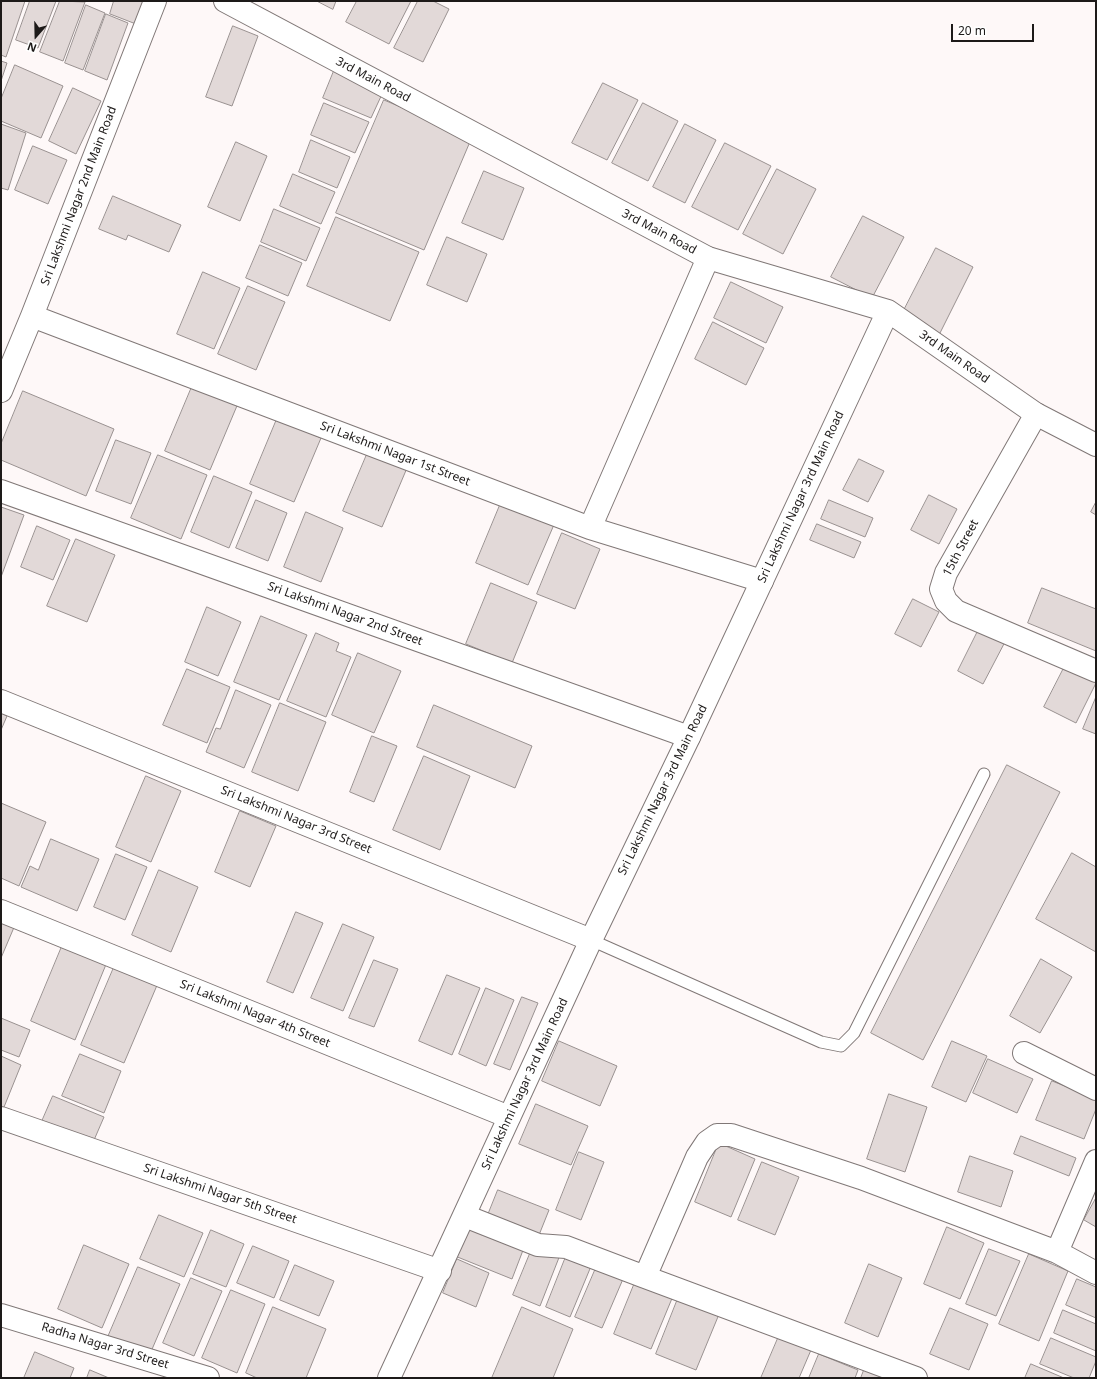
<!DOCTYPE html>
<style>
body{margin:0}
#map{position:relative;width:1097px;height:1379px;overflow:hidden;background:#fef8f8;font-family:"Noto Sans",sans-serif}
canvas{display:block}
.frame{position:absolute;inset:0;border:2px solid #1d1a19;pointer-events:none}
.north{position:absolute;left:16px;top:16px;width:40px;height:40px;-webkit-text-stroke:3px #fff;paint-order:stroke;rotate:200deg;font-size:11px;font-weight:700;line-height:16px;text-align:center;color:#1d1a19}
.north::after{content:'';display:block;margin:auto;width:14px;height:18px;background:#1d1a19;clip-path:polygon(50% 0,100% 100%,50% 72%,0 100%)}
.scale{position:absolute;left:951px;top:24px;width:83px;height:18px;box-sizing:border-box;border:2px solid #1d1a19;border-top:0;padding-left:5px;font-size:12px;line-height:14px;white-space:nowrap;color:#1d1a19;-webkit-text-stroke:3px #fff;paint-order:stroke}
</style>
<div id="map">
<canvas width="1097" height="1379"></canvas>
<div class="frame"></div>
<div class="north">N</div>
<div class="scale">20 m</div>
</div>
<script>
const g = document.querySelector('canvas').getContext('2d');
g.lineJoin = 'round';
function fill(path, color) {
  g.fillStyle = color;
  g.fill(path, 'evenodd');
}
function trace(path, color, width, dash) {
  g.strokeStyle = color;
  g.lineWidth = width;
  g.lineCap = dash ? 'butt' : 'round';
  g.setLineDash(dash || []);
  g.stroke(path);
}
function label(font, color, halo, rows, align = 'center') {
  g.font = font + ' "Noto Sans",sans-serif';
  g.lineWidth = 3;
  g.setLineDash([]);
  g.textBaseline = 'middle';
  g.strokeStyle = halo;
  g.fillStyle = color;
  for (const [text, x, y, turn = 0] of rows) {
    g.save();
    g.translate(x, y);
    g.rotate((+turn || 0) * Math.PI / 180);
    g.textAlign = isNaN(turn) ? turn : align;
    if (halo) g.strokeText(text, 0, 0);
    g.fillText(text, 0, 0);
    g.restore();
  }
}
const building = new Path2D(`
 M1,1H25L6,57L1,55Z
 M30,1H56L38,48L16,40Z
 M60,1L85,2L63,61L40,52Z
 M114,1H144L136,24L110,14Z
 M317,1H336L333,9Z
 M357,1H411L389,44L346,22Z
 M418,1H433L449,9L423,62L394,48Z
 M86,5L105,13L83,70L65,63Z
 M106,14L128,23L107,80L85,71Z
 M233,26L258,36L232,106L206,97Z
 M1,61L7,63L1,81Z
 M15,65L63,86L41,138L1,121V99Z
 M334,71L383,92L371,118L323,98Z
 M603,83L638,100L607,160L572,143Z
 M73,88L101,101L76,154L49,141Z
 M384,100L472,137L424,250L336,213Z
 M324,103L369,122L355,153L311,135Z
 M643,103L678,121L648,181L612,163Z
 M1,124L26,133L8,190L1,188Z
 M685,124L716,140L685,203L653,187Z
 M311,140L350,157L337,188L299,172Z
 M236,142L267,156L240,221L208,207Z
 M725,143L771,166L738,230L692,207Z
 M33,146L67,160L48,204L15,190Z
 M777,169L816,189L783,254L743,234Z
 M484,171L524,188L503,240L462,223Z
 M293,174L335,192L321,224L280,206Z
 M113,196L181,225L169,252L128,235L126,240L99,229Z
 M274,209L320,228L306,261L261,242Z
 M863,216L904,237L872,298L831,277Z
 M336,217L419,252L390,321L307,286Z
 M447,237L487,254L467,302L427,285Z
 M260,245L302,263L288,296L246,278Z
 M936,248L973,267L938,337L900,318Z
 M203,272L240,288L214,349L177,334Z
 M731,282L783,307L766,343L714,318Z
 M248,286L285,302L256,370L218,354Z
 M713,322L764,348L746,385L695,359Z
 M194,382L239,401L210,470L165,451Z
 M23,391L114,429L86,496L1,460V444Z
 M277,419L321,438L294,502L250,484Z
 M116,440L151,453L131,504L96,491Z
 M368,452L407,468L382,527L343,511Z
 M158,455L207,475L181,539L131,518Z
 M859,459L884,471L868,502L843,490Z
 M214,476L252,492L229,548L191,532Z
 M929,495L957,509L939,544L911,530Z
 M503,498L556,520L528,585L476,563Z
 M256,500L287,513L268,561L236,548Z
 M829,500L873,518L865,537L821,519Z
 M1096,502V515L1091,512Z
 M1,507L24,515L1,577Z
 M306,512L343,528L321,582L284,567Z
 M817,524L861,542L854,558L810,540Z
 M37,526L70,540L53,580L21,567Z
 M562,533L600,549L575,609L537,594Z
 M76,539L115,555L87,622L47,606Z
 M491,583L537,602L512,663L466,644Z
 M1042,588L1096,609V651L1028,623Z
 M913,599L939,612L921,647L895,634Z
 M207,607L241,622L218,676L185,662Z
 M261,616L307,635L279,700L234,682Z
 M980,627L1006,640L983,684L958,671Z
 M316,633L339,643L336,651L351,657L326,717L287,701Z
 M358,653L401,671L374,733L332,715Z
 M1066,664L1096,679V683L1076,723L1044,707Z
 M187,669L230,687L207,743L163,725Z
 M236,690L271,705L244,768L206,752L216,728L220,729Z
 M1096,697V734L1083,729Z
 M280,703L326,722L298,791L252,772Z
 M434,705L532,746L515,788L417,747Z
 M1,713L7,716L1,730Z
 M372,736L397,746L374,802L350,792Z
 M424,756L470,776L440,850L393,830Z
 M1007,765L1060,792L923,1060L871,1033Z
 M146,776L181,791L151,862L116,847Z
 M1,803L46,822L19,886L1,878Z
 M240,811L276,826L250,887L215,872Z
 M51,839L99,859L77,911L21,887L30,866L38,870Z
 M1072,853L1096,867V952L1036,919Z
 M116,854L147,867L125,920L94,907Z
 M159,870L198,887L171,952L132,935Z
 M296,912L323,923L293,993L267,982Z
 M1,919L15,925L1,958Z
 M343,924L374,937L343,1011L311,998Z
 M63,944L107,962L75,1040L31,1021Z
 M1041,959L1072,977L1040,1033L1010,1016Z
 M374,960L398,969L374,1027L349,1018Z
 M115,965L158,983L124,1063L81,1045Z
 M447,975L480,988L452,1055L419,1041Z
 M486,988L514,1000L486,1066L459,1054Z
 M522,997L538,1003L510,1070L494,1064Z
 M1,1018L30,1030L19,1057L1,1050Z
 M559,1041L617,1066L600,1106L542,1081Z
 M952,1041L987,1056L966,1102L932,1087Z
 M80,1054L121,1071L104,1113L62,1096Z
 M1,1056L21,1065L2,1112H1Z
 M988,1059L1033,1079L1017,1113L973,1093Z
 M1052,1081L1096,1098V1109L1084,1139L1036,1120Z
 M889,1094L927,1107L905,1172L867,1159Z
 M53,1096L104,1117L91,1147L40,1126Z
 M536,1104L588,1126L571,1165L519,1144Z
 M1021,1136L1076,1158L1069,1176L1014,1154Z
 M719,1143L755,1159L731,1217L695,1202Z
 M579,1152L604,1162L581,1220L556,1210Z
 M970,1156L1013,1171L1001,1207L958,1192Z
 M762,1162L799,1177L775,1235L738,1220Z
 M498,1190L549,1210L537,1240L486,1220Z
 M1096,1198V1227L1084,1220Z
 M159,1215L203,1233L184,1277L140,1259Z
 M469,1222L525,1245L512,1279L455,1256Z
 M947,1227L984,1243L960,1299L924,1284Z
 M211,1230L244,1244L226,1287L193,1274Z
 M534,1244L560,1255L540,1306L513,1295Z
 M84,1245L129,1264L102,1328L58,1309Z
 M253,1246L289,1261L274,1298L237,1283Z
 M569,1249L594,1259L570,1317L546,1307Z
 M989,1249L1020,1261L996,1316L966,1304Z
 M1029,1254L1068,1271L1039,1341L999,1324Z
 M457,1259L489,1273L476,1307L443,1293Z
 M869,1264L902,1278L878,1337L845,1323Z
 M295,1265L334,1281L319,1316L280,1300Z
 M138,1267L180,1284L150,1354L108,1337Z
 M596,1268L623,1279L602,1328L575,1317Z
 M191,1278L222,1291L194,1356L163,1343Z
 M1077,1279L1096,1287V1318L1066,1305Z
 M636,1280L673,1296L651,1349L614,1334Z
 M231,1290L265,1304L237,1373L202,1358Z
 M681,1291L722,1307L696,1370L656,1354Z
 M273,1307L326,1329L306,1378H257L246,1373Z
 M522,1307L573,1329L553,1378H492Z
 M950,1308L988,1324L969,1370L930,1354Z
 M1063,1310L1096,1324V1351L1054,1333Z
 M779,1336L811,1350L799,1378H761Z
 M1051,1338L1096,1357V1361L1089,1378H1074L1040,1364Z
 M35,1352L74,1368L70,1378H24Z
 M819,1354L858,1370L855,1378H809Z
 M1031,1364L1064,1378H1025Z
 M866,1365L899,1378H861Z
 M90,1370L109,1378H87Z`);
fill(building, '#e2d9d8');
trace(building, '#999190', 1);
const service = new Path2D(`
 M591,940L821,1042L841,1046L854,1033L984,774`);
const minor = new Path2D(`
 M32,316L590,528L762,581
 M1,391L32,316L155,1
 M1036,414L946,573L941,589L946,601L956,611L1096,671
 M1,491L689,737
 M590,528L708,258
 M1,701L591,940
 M1,911L509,1117
 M1024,1053L1096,1089
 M1,1118L440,1271
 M465,1216L538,1245L566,1247L645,1277L697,1157L707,1142L717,1135H731L861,1178L1057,1252L1096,1273
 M1057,1252L1096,1161
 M645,1277L916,1378
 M1,1315L208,1378`);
const tertiary = new Path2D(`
 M225,1L708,258L888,311L1036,414L1096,445
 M389,1378L591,940L689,737L888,311`);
trace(service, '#807877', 13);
trace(minor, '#807877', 24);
trace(tertiary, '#807877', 24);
trace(service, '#fff', 11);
trace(minor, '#fff', 22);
trace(tertiary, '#fff', 22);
label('12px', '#1d1a19', '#fff', [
 ["3rd Main Road",373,80,28],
 ["Sri Lakshmi Nagar 2nd Main Road",79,196,-69],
 ["3rd Main Road",659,232,28],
 ["3rd Main Road",954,357,35],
 ["Sri Lakshmi Nagar 1st Street",395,454,21],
 ["Sri Lakshmi Nagar 3rd Main Road",801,497,-65],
 ["15th Street",961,548,-62],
 ["Sri Lakshmi Nagar 2nd Street",345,614,20],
 ["Sri Lakshmi Nagar 3rd Main Road",663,790,-64],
 ["Sri Lakshmi Nagar 3rd Street",296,820,22],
 ["Sri Lakshmi Nagar 4th Street",255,1014,22],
 ["Sri Lakshmi Nagar 3rd Main Road",525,1084,-65],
 ["Sri Lakshmi Nagar 5th Street",220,1194,19],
 ["Radha Nagar 3rd Street",105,1346,17]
]);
</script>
